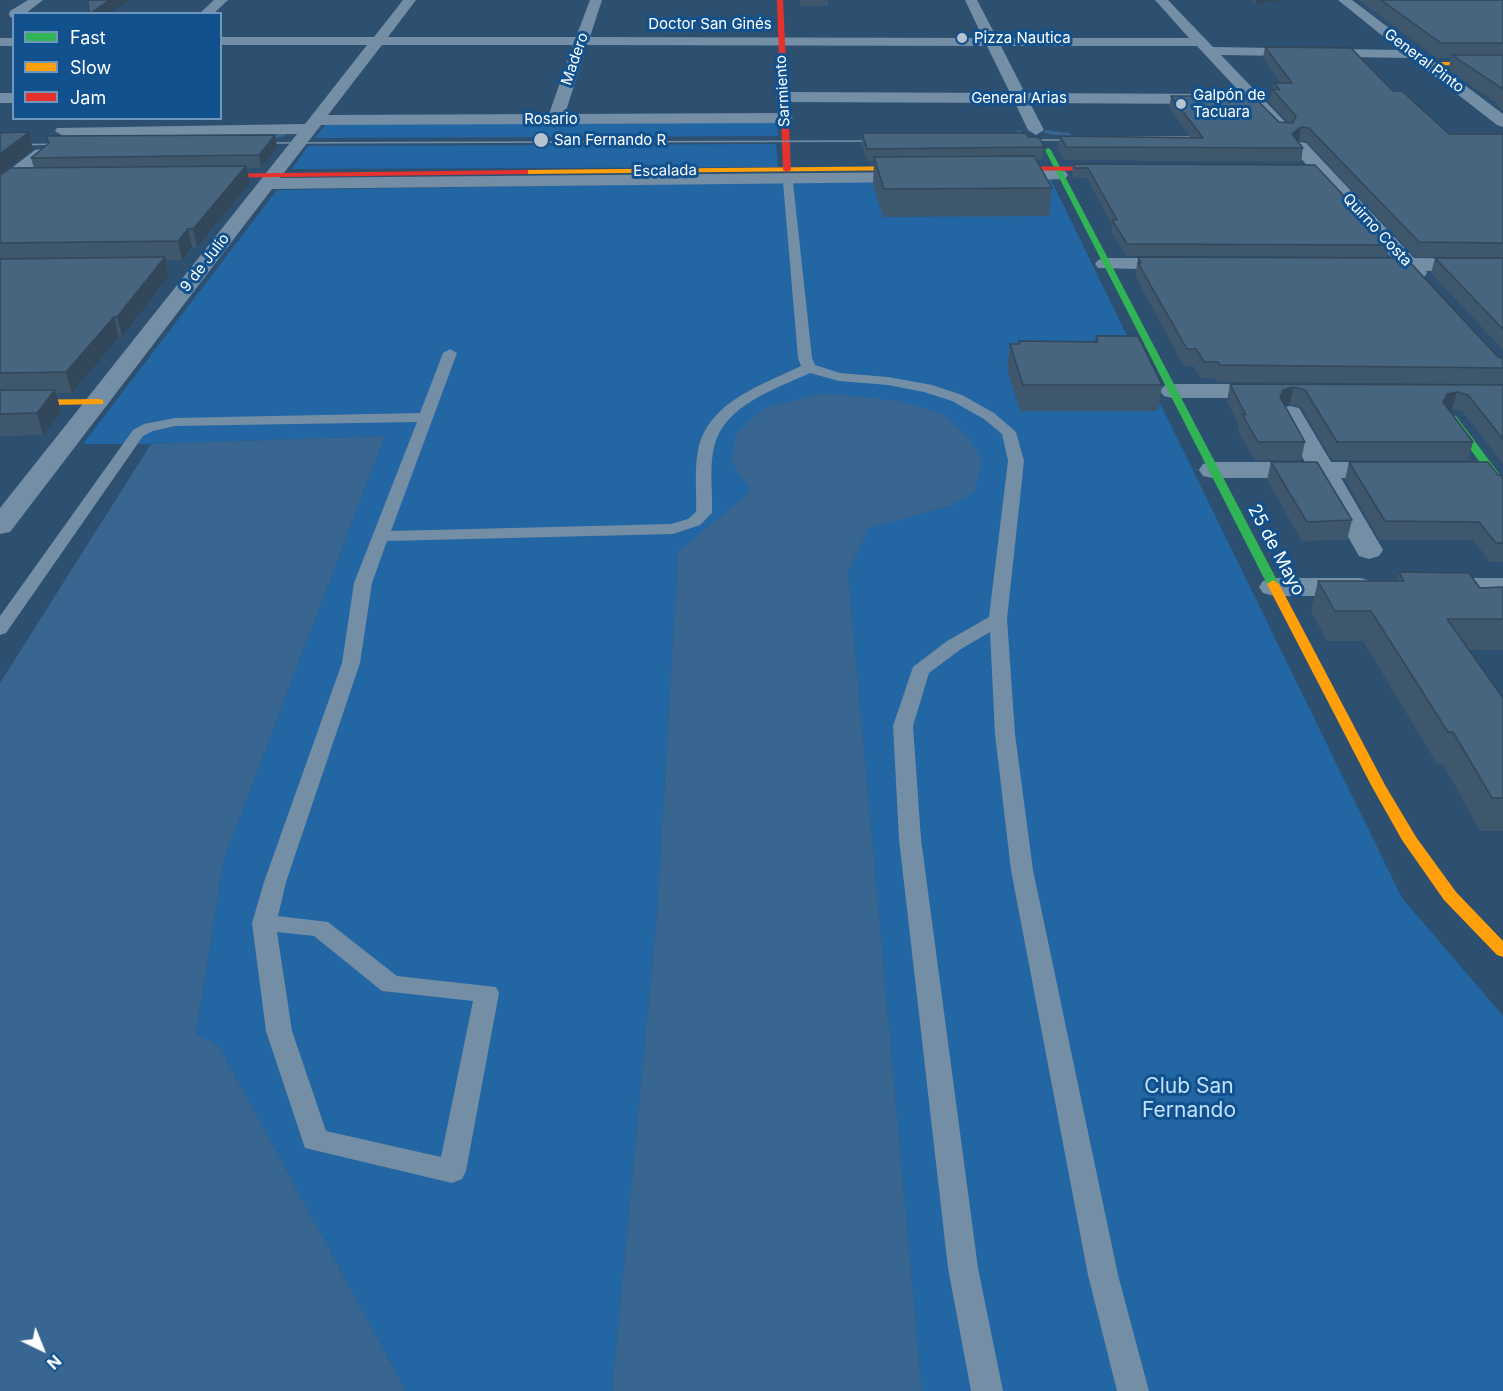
<!DOCTYPE html>
<meta charset="utf-8">
<style>
body{margin:0}
#map{position:relative;width:1503px;height:1391px;overflow:hidden;background:#2d5071;font-family:Inter,sans-serif}
canvas{display:block}
.legend{position:absolute;left:12px;top:12px;width:210px;height:108px;box-sizing:border-box;background:#11518d;border:2px solid #7097bb;margin:0;padding:8px 10px;list-style:none;font-size:18px;color:#fff}
.legend li{display:flex;align-items:center;gap:12px;height:30px}
.legend b{width:30px;border:2px solid #7097bb}
.north{position:absolute;left:12px;top:1319px;width:60px;height:60px;-webkit-text-stroke:4px #11518d;paint-order:stroke;rotate:137deg;font-size:16px;font-weight:700;line-height:24px;text-align:center;color:#fff}
.north::after{content:'';display:block;margin:auto;width:21px;height:27px;background:#fff;clip-path:polygon(50% 0,100% 100%,50% 72%,0 100%)}
</style>
<div id="map">
<canvas width="1503" height="1391"></canvas>
<ul class="legend">
<li><b style="height:8px;background:#30b455"></b>Fast</li>
<li><b style="height:8px;background:#ff9f0a"></b>Slow</li>
<li><b style="height:8px;background:#e5322d"></b>Jam</li>
</ul>
<div class="north">N</div>
</div>
<script>
const g = document.querySelector('canvas').getContext('2d');
g.lineJoin = 'round';
function fill(path, color) {
  g.fillStyle = color;
  g.fill(path, 'evenodd');
}
function trace(path, color, width, dash) {
  g.strokeStyle = color;
  g.lineWidth = width;
  g.lineCap = dash ? 'butt' : 'round';
  g.setLineDash(dash || []);
  g.stroke(path);
}
function label(font, color, halo, rows, align = 'center') {
  g.font = font + ' Inter,sans-serif';
  g.lineWidth = 6;
  g.setLineDash([]);
  g.textBaseline = 'middle';
  g.strokeStyle = halo;
  g.fillStyle = color;
  for (const [text, x, y, turn = 0] of rows) {
    g.save();
    g.translate(x, y);
    g.rotate((+turn || 0) * Math.PI / 180);
    g.textAlign = isNaN(turn) ? turn : align;
    if (halo) g.strokeText(text, 0, 0);
    g.fillText(text, 0, 0);
    g.restore();
  }
}
fill(new Path2D(`
 M776,120L778,136L315,138L328,122Z
 M776,144L778,167L292,169L308,146Z
 M1050,178L1402,898L1503,1016V1391H922L848,572L869,527L950,506L731,461L751,491L678,553L657,913L612,1391H406L219,1046L196,1035L224,859L385,436L151,444H83L277,190Z`), '#2266a3');
fill(new Path2D(`
 M824,393L899,401L943,414L968,437L982,460L975,491L950,506L869,528L848,572L922,1391H612L657,913L678,552L751,491L731,461L737,433L764,408Z
 M385,436L224,859L196,1034L219,1046L406,1391H0V683L151,444Z`), '#386691');
fill(new Path2D(`
 M1021,130L1023,133L1004,138L1001,136Z
 M1046,130L1069,133L1072,135L1069,137L1044,133Z
 M284,132L286,135L272,140L269,138Z`), '#386691');
fill(new Path2D(`
 M788,179L793,182L812,358L815,365L840,373L888,377L932,385L962,395L994,413L1016,432L1024,461L1007,619L1015,734L1033,870L1118,1275L1149,1391H1117L1088,1275L1011,870L995,734L990,632L961,649L929,673L913,726L921,839L978,1268L1003,1391H971L948,1268L899,839L893,726L913,667L947,641L989,617L1008,461L1002,434L984,419L952,401L924,392L888,385L839,381L810,373C774,390 724,405 714,447C709,468 713,492 712,513L700,525L673,534L387,541L372,583L360,663L286,882L278,916L328,922L397,976L496,987L499,993L466,1171L462,1179L452,1183L305,1148L266,1031L252,923L264,882L342,663L354,583L417,422L175,426L153,431L143,436L6,633L0,635V616L133,430L144,424L175,418L420,413L443,353L450,349L457,353L391,531L671,524L688,519L696,512C697,492 694,471 698,451C707,402 762,385 801,366L798,358L783,182ZM277,932L314,936L382,991L473,1001L441,1157L326,1131L292,1031Z`), '#748ea5');
fill(new Path2D(`
 M28,0H43L25,14H14V18L10,17L9,14L10,11Z
 M214,0H228L213,14H199Z
 M403,0H416L388,37H576L590,0H602L590,37L983,38L965,0H977L997,38H1189L1155,0H1168L1213,47L1400,50L1338,0H1352L1503,114V127L1497,125L1411,58L1221,55L1289,126L1291,129L1283,134L1277,132L1197,46H1001L1025,93L1214,94L1222,99L1214,104L1030,103L1044,130L1036,135L1028,130L1015,103L784,102L776,97L784,92L1010,93L987,46L587,45L565,114L785,113L793,118L785,123L321,125L280,178L917,172L923,173L926,177L923,181L917,182L272,189L10,532L0,534V508L297,134L63,136L55,131L57,128L305,124L367,45H220V37H374ZM382,45H573L549,114L328,115Z
 M0,38H14V46H0Z
 M0,93H14V103H0Z
 M1300,142L1306,143L1414,258L1503,259V271H1426L1427,273L1424,277C1414,280 1410,278 1403,270L1360,268L1357,264L1360,260L1392,258L1294,151L1292,147Z
 M41,149L47,150L50,154L47,158L6,190L0,191V177L35,150Z
 M1059,170L1065,171L1068,175L1065,179L999,181L993,180L990,176L993,172L999,171Z
 M1105,258H1180L1187,260L1190,264L1187,268L1180,270L1098,268L1095,264L1098,260Z
 M1172,384H1273L1281,386L1285,391L1281,396L1273,398H1172L1164,396L1160,391L1164,386Z
 M1290,406L1299,408L1331,462H1393L1402,464L1406,470L1402,476L1393,478H1341L1383,550L1379,556L1369,559L1359,556L1314,478H1212L1203,476L1199,470L1203,464L1212,462H1305L1278,413L1281,408Z
 M1274,578H1360L1371,581L1375,587L1371,593L1360,596H1274L1263,593L1259,587L1263,581Z
 M1436,578H1503V596H1436L1425,593L1421,587L1425,581Z`), '#748ea5');
fill(new Path2D(`
 M1048,148L1051,150L1279,584L1277,587L1273,588L1267,584L1045,150Z
 M1452,415L1456,416L1503,479V489L1499,488L1447,418Z`), '#30b455');
fill(new Path2D(`
 M1429,62H1503V66L1427,65Z
 M919,166H922V170L525,174L521,172L525,170Z
 M99,399L103,400V404L0,406V400Z
 M1273,580L1279,584L1385,785L1416,837L1456,892L1503,941V957L1497,955L1444,900L1402,840L1371,785L1267,584Z`), '#ff9f0a');
fill(new Path2D(`
 M777,0H783L791,170L787,172L783,170Z
 M992,166L1117,167L1121,169L1117,171L995,170H992Z
 M525,170H528V174L203,178L199,176L203,174Z`), '#e5322d');
trace(new Path2D(`
 M1122,137H1206
 M1023,140H1077
 M261,143L879,141
 M0,145L63,144`), '#778fa4', 1.5);
trace(new Path2D(`
 M627,144L628,135`), '#748ea5', 2, [1.5, 2]);
fill(new Path2D(`
 M800,0H828V6H800Z
 M1250,0H1281L1255,5Z
 M1359,0H1503V110L1497,105V103L1448,70L1451,58H1437Z
 M1265,47L1393,91L1449,134H1503V257H1415L1306,141H1298L1303,148L1301,162L1064,160L1058,149L1060,136L1191,138L1169,108L1171,96L1279,122H1288L1269,102L1274,83H1281L1263,58Z
 M862,133L1028,137L1044,147L1042,160H1036L1052,188L1049,216L883,217L873,184L874,161H867L862,145Z
 M46,136L277,147L261,168H247L250,183L197,247H192L182,260H166L169,276L122,337H119L72,393H56L61,412L43,435L0,436V175L34,168L31,158L48,144Z
 M1073,164L1390,245L1387,257L1126,256L1111,231L1112,225L1087,178H1074L1072,174Z
 M1138,257L1503,358V384L1217,382L1215,378H1201L1193,366H1184L1136,278V272Z
 M1435,258H1503V350L1431,273Z
 M1096,336L1162,385L1158,411H1020L1007,369L1010,344H1019V341L1095,342Z
 M1230,384L1503,385V464L1463,412L1452,409L1449,410L1473,442L1468,460H1332L1301,407L1290,404L1284,405L1305,442L1301,460H1255L1238,432L1239,425L1227,401Z
 M1271,462L1352,520L1347,540L1302,541L1267,480Z
 M1349,462L1503,476V562H1490L1473,540H1380L1345,480Z
 M1399,572L1480,588L1503,587V650H1469L1503,698V831H1480L1443,764H1437L1363,641H1327L1311,611L1318,581H1396Z`), '#3e576d');
fill(new Path2D(`
 M110,0H129L109,14H89Z
 M1256,0H1281L1255,5Z
 M1301,127L1299,140L1290,146L1292,134Z
 M29,132L33,149L0,174V154Z
 M275,135L277,147L261,168L259,155Z
 M246,166L250,183L197,247L193,229Z
 M188,229L192,247L182,260L178,241Z
 M165,257L169,276L122,337L117,317Z
 M114,317L119,337L72,393L66,372Z
 M1293,387L1290,404L1279,407L1280,397L1283,390Z
 M55,390L61,412L43,435L37,413Z
 M1457,392L1452,409L1443,411V402L1447,394Z`), '#324759');
const building = new Path2D(`
 M88,0H110L89,14Z
 M1381,0H1503V43H1441Z
 M1265,47L1351,48L1393,91H1402L1449,134H1503V243L1419,242L1309,128L1301,127L1292,134L1303,148L1066,147L1060,136L1203,138L1171,96H1253L1279,122L1293,123L1296,116L1272,89L1280,90L1274,83H1292Z
 M1452,55H1503V89Z
 M29,132L0,154V133Z
 M862,133H1026L1028,137H1039L1044,147L867,149Z
 M275,135L259,155L31,158L49,143L46,136Z
 M1034,156L1052,188L884,189L874,157Z
 M1073,164L1315,165L1390,245L1127,244L1112,220H1117L1088,168H1075Z
 M246,166L193,229H188L178,241L0,243V175L2,174L11,168Z
 M165,257L117,317H114L66,372L0,373V259Z
 M1138,257L1406,258L1498,357L1503,358V368L1220,365L1218,362H1204L1196,349H1187L1138,263H1141Z
 M1435,258H1503V329Z
 M1096,336H1138L1162,385H1023L1010,344H1020L1019,341L1098,342Z
 M1230,384L1503,385V439L1468,395L1457,392L1447,394L1443,402L1473,442H1337L1305,390L1293,387L1283,390L1280,397L1305,442H1258L1242,414L1246,415Z
 M0,390H55L37,413L0,414Z
 M1271,462H1317L1352,520L1307,522Z
 M1349,462H1488L1498,475L1503,476V543H1496L1479,522L1385,521Z
 M1399,572L1469,573L1480,588L1503,587V619H1447L1503,698V798H1492L1453,732H1448L1371,611H1335L1318,581H1404Z`);
fill(building, '#48657f');
trace(building, '#324759', 1.5);
for (const [x, y, r, color] of [
 [962,38,6,"#b6c2cd"],
 [1181,104,6,"#b6c2cd"],
 [541,140,8,"#b6c2cd"]
]) {
  const dot = new Path2D();
  dot.arc(x, y, r, 0, 2 * Math.PI);
  g.fillStyle = color;
  g.fill(dot);
  trace(dot, '#11518d', 2);
}
label('15px', '#fff', '#11518d', [
 ["Doctor San Ginés",710,24],
 ["Madero",575,59,-71],
 ["General Pinto",1424,61,37],
 ["Sarmiento",783,91,-93],
 ["General Arias",1019,98],
 ["Rosario",551,119],
 ["Escalada",665,171,-1],
 ["Quirno Costa",1377,230,47],
 ["9 de Julio",205,263,-52]
]);
label('15px', '#fff', '#11518d', [
 ["Pizza Nautica",974,38],
 ["Galpón de",1193,95],
 ["Tacuara",1193,112],
 ["San Fernando R",554,140]
], 'left');
label('18px', '#fff', '#11518d', [
 ["25 de Mayo",1276,550,62]
]);
label('21px', '#c1e1fd', '#11518d', [
 ["Club San",1189,1087],
 ["Fernando",1189,1111]
]);
</script>
